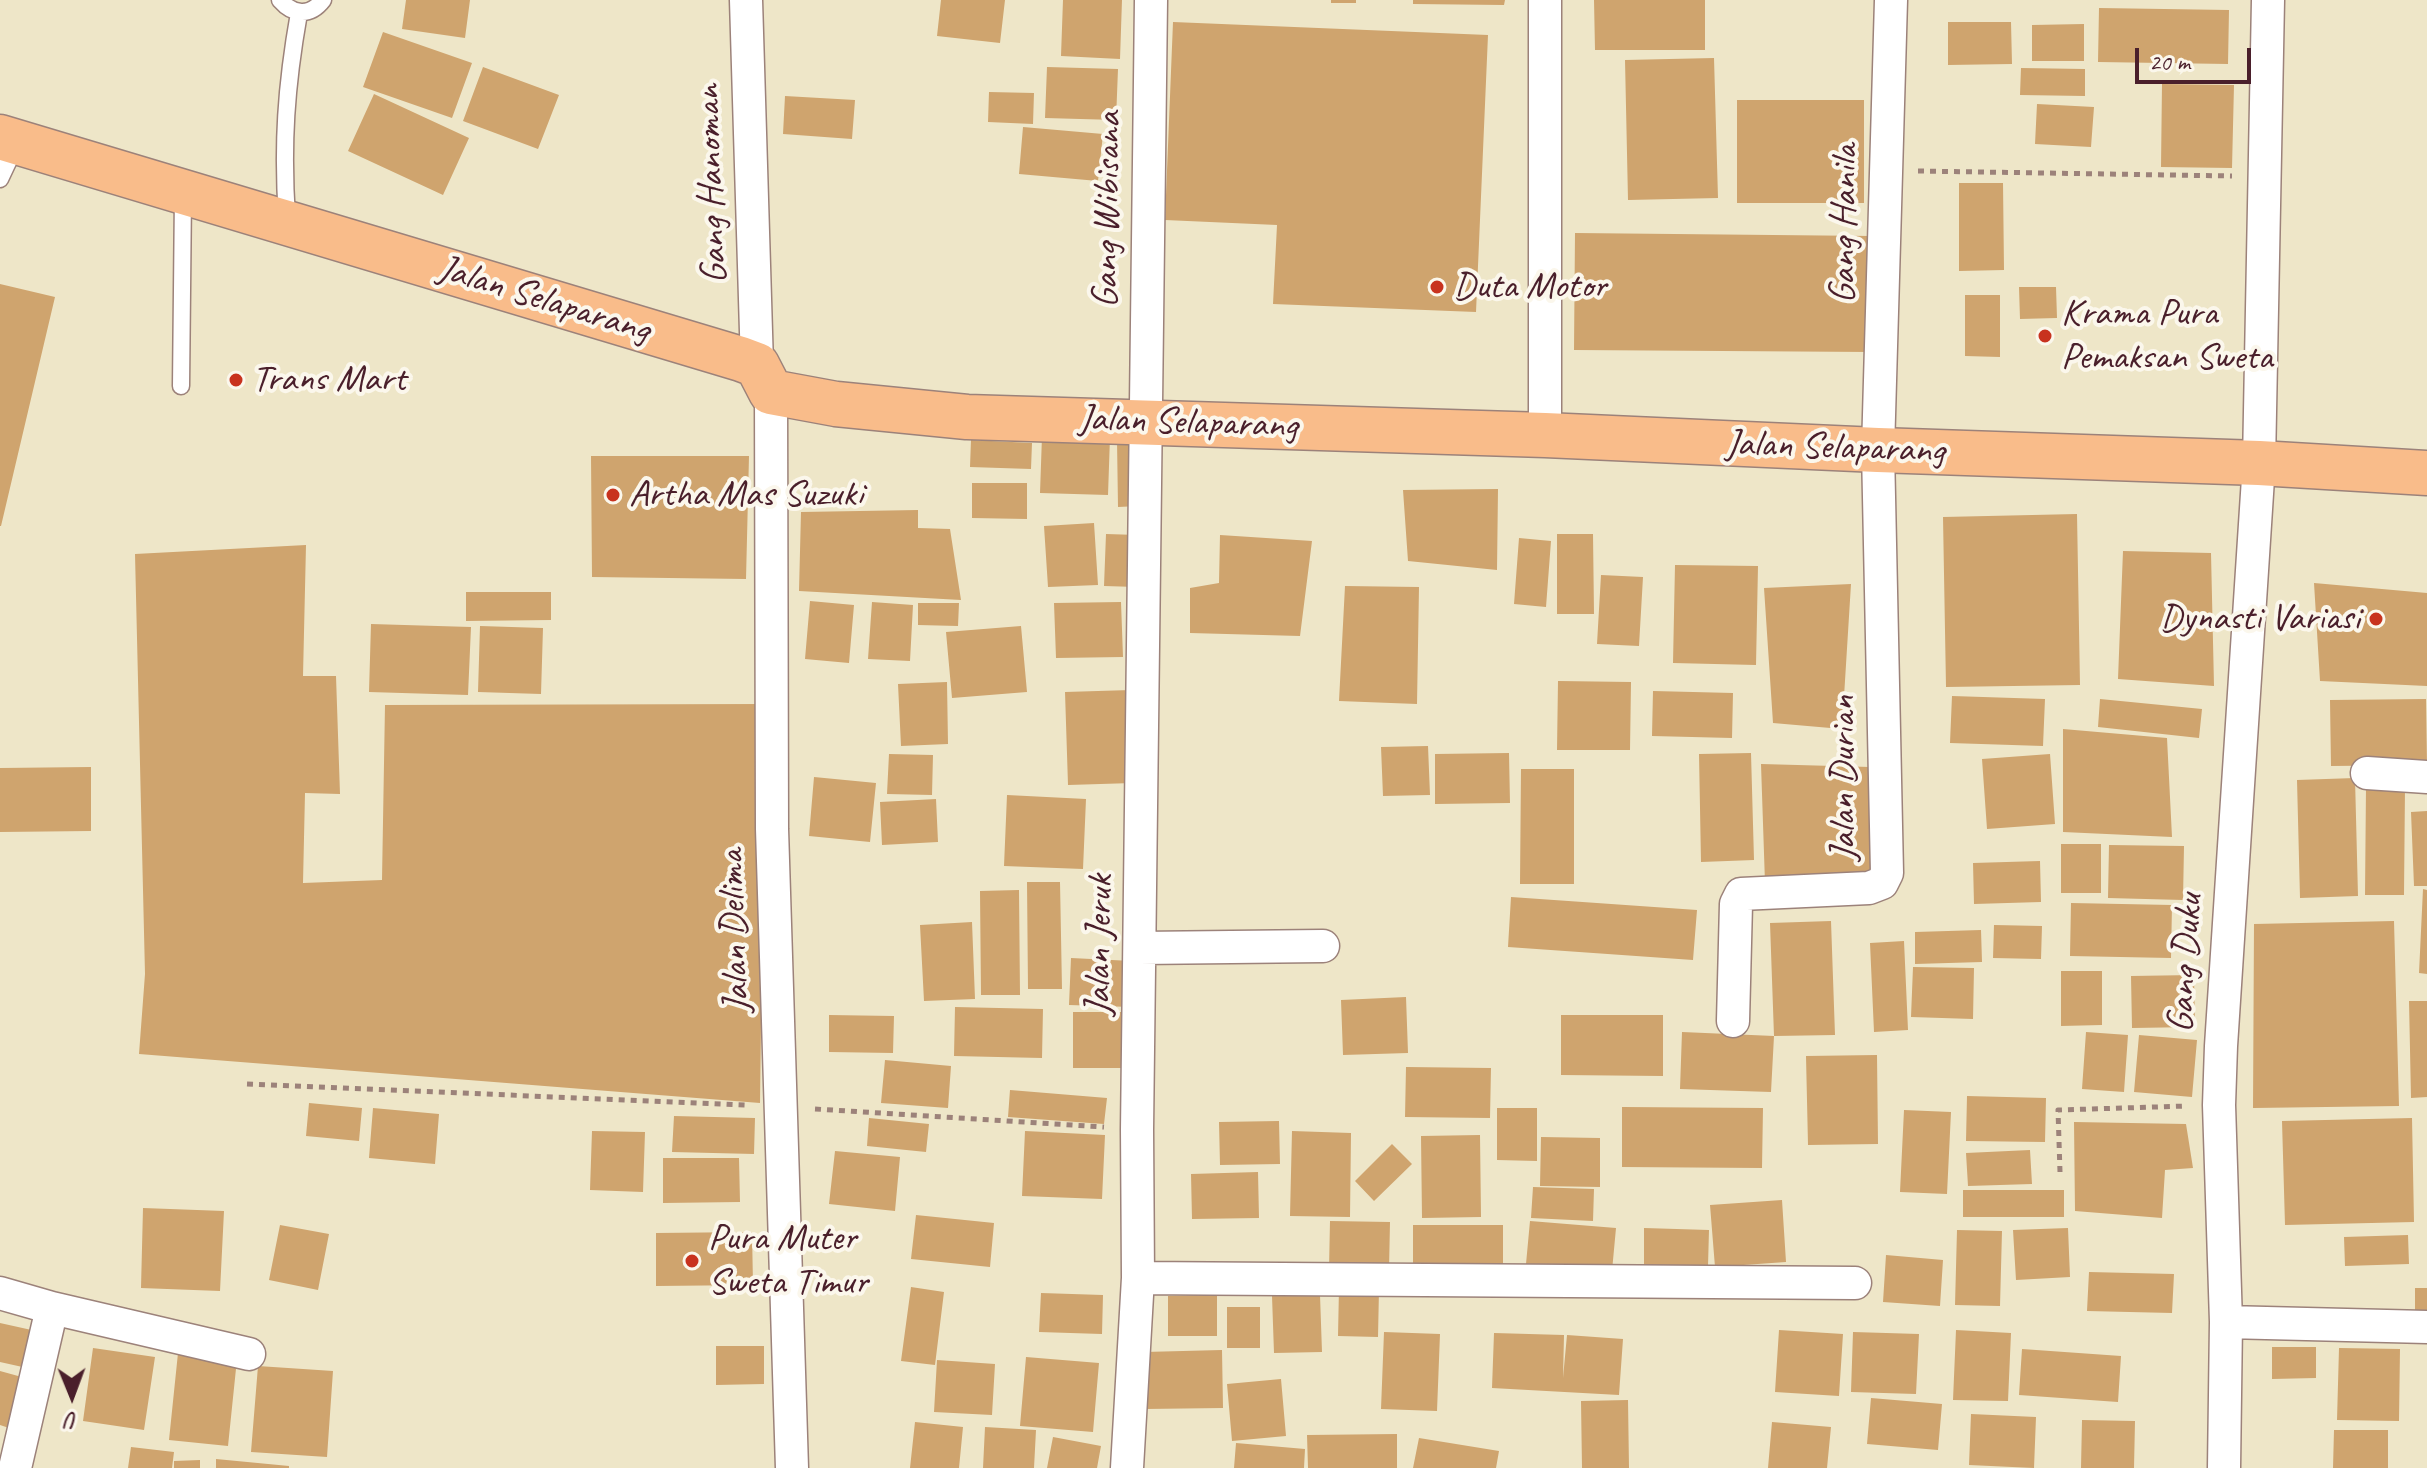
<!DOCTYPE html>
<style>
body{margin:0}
#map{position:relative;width:2427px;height:1468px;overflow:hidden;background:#eee6c8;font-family:Caveat,sans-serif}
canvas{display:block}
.north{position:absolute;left:32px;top:1356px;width:80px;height:80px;-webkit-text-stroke:6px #fbf7ec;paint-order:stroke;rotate:179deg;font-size:22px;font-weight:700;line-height:32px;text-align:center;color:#4a1f2b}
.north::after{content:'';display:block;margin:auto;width:28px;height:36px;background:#4a1f2b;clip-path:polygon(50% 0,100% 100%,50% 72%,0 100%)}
.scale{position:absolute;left:2135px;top:48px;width:116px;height:36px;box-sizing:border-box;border:4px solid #4a1f2b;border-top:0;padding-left:10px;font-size:24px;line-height:28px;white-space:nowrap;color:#4a1f2b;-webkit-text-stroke:6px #fbf7ec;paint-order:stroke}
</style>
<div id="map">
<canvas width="2427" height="1468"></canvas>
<div class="north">U</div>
<div class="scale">20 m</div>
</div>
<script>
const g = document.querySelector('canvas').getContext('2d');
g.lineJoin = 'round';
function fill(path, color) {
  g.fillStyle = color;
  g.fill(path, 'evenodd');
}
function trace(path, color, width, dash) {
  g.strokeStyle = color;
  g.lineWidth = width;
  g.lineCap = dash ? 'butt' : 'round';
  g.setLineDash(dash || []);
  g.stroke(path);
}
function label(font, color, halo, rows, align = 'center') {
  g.font = font + ' Caveat,sans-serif';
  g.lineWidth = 8;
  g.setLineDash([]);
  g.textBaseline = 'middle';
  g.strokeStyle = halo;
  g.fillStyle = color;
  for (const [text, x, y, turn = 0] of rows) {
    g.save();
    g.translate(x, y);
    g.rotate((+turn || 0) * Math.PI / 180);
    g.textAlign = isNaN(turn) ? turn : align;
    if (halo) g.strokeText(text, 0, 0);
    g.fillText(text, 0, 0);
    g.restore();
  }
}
fill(new Path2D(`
 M406,0H470L465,38L402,29Z
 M941,0H1005L1000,43L937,36Z
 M1063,0H1122L1120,59L1061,56Z
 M1331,0H1356V3H1331Z
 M1413,0H1505L1504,5L1413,4Z
 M1594,0H1705V50H1595Z
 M2099,8L2229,10L2228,64L2098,62Z
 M1173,22L1488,35L1476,312L1273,304L1277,225L1165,220Z
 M1948,22H2011L2012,64L1948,65Z
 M2084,24V61H2032V25Z
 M383,32L472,63L452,118L363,87Z
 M1714,58L1718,198L1628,200L1625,60Z
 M483,67L559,95L538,149L463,121Z
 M1047,67L1118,69L1116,120L1045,118Z
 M2021,68L2085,69V96L2020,95Z
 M2162,84L2234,85L2232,168L2161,167Z
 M989,92L1034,93L1033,124L988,122Z
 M374,94L469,138L443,195L348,151Z
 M785,96L855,100L852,139L783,134Z
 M1737,100H1864V203H1737Z
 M2037,104L2094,107L2091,147L2035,144Z
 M1023,127L1103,134L1098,181L1019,174Z
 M1959,183H2003L2004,270L1959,271Z
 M1575,233L1872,236L1871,352L1574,350Z
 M0,284L55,297L1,526H0Z
 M2019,287H2056L2057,318L2020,319Z
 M1965,295H2000V357L1965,356Z
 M1042,436L1110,437L1108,495L1040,493Z
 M971,440L1032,443L1031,469L970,467Z
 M1117,440H1138L1139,506L1118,507Z
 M591,456H749L746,579L592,577Z
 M972,483H1027V519L972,518Z
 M1498,489L1497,570L1408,561L1403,490Z
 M918,510V528L950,529L961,600L799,591L801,512Z
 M2077,514L2080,685L1946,687L1943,517Z
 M1094,523L1098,585L1048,587L1044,526Z
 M1106,534L1138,535L1137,587L1104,586Z
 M1557,534H1593L1594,614H1557Z
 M1220,535L1312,541L1300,636L1190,633V588L1219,583Z
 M1519,538L1551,541L1546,607L1514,604Z
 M306,545L303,676H336L340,794L305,793L303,883L382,880L385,705L765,704L760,1103L139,1054L145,974L135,554Z
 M2123,551L2211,553L2214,686L2118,679Z
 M1675,565L1758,566L1756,665L1673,663Z
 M1601,575L1643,577L1639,646L1597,644Z
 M2314,583L2427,593V686L2320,681Z
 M1851,584L1842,729L1773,723L1764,588Z
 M1345,586L1419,587L1417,704L1339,701Z
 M466,592H551V620L466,621Z
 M810,601L854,605L849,663L805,659Z
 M872,602L913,605L910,661L868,659Z
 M1121,602L1123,657L1056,658L1054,603Z
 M918,603H959L958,626L918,625Z
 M371,624L471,627L468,695L369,692Z
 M480,626L543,628L541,694L478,692Z
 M1021,626L1027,692L952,698L946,632Z
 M1558,681L1631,682L1630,750H1557Z
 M947,682L948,744L901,746L898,684Z
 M1131,690L1133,783L1068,785L1065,692Z
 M1653,691L1733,693L1732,738L1652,736Z
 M1952,696L2045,699L2043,746L1950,743Z
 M2100,699L2202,709L2199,738L2098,727Z
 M2426,699L2427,765L2331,766L2330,700Z
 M2063,729L2167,738L2172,837L2063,832Z
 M1428,746L1430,795L1383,796L1381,747Z
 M1509,753L1510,803L1435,804V754Z
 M1751,753L1754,860L1701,862L1699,754Z
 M889,754L933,755L932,795L887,794Z
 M2050,754L2055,824L1987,829L1982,759Z
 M1761,764L1870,767L1874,884L1765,883Z
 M91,767V831L0,832V768Z
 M1521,769H1574V884H1520Z
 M814,777L876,783L870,842L809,836Z
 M2355,778L2358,896L2300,898L2297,780Z
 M2366,787H2405L2404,895H2365Z
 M1007,795L1086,799L1083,869L1004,866Z
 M936,799L938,842L882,845L880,802Z
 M2427,811V886H2414L2411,812Z
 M2061,844H2101V893H2061Z
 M2109,845L2184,846L2183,900L2108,898Z
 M2040,861L2041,902L1974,904L1973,863Z
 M1027,882H1060L1062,989H1028Z
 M2423,889L2427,890V974L2419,973Z
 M1019,890L1020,995H981L980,891Z
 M1511,897L1697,910L1693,960L1508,947Z
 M2071,903L2172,905L2171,958L2070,956Z
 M1831,921L1835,1035L1774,1036L1770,923Z
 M2394,921L2399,1106L2253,1108L2254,924Z
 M972,922L975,999L924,1001L920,925Z
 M1994,925L2042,926L2041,959L1993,958Z
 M1981,930L1982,962L1915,964V932Z
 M1904,941L1908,1030L1874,1032L1870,943Z
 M1071,958L1132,961L1131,1007L1069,1005Z
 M1913,967L1974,968L1973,1019L1911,1017Z
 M2061,971H2102V1025L2061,1026Z
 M2194,975L2195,1027L2132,1028L2131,976Z
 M1406,997L1408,1053L1343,1055L1341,1000Z
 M2409,1001H2427V1097L2411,1098Z
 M955,1007L1043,1009L1042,1058L954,1056Z
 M1073,1012H1132V1068H1073Z
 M829,1015L894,1016L893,1053L829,1052Z
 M1561,1015H1663V1076L1561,1075Z
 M1682,1032L1774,1036L1771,1092L1680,1089Z
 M2086,1032L2128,1035L2124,1092L2082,1089Z
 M2139,1035L2197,1040L2192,1097L2134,1092Z
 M1877,1055L1878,1144L1808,1145L1806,1056Z
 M885,1060L951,1066L948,1108L881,1103Z
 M1406,1067L1491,1068L1490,1118L1405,1117Z
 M1010,1090L1107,1098L1104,1124L1008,1117Z
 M1967,1096L2046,1098L2045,1142L1966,1141Z
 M309,1103L362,1108L359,1141L306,1136Z
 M1622,1107L1763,1108L1762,1168L1622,1167Z
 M373,1108L439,1114L435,1164L369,1158Z
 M1497,1108H1537V1161L1497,1160Z
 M1904,1110L1951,1112L1947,1194L1900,1192Z
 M674,1116L755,1118L754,1154L672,1152Z
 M869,1118L929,1124L926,1152L867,1146Z
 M2412,1118L2414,1222L2285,1225L2282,1121Z
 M1279,1121L1280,1164L1220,1165L1219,1122Z
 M2074,1122L2186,1124L2193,1168L2165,1170L2162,1218L2075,1211Z
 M592,1131L645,1132L643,1192L590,1190Z
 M1025,1131L1105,1135L1102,1199L1022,1196Z
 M1292,1131L1351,1133L1350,1217L1290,1216Z
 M1480,1135L1481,1217L1422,1218L1421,1136Z
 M1541,1137L1600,1138V1187L1540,1186Z
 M1392,1144L1412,1164L1374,1201L1355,1181Z
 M2030,1150L2032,1184L1968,1186L1966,1153Z
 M835,1151L900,1157L895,1211L829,1204Z
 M663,1158H739L740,1202L663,1203Z
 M1258,1172L1259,1218L1192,1219L1191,1174Z
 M1533,1187L1594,1189L1593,1221L1531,1218Z
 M1963,1190H2064V1217H1963Z
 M1782,1200L1786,1262L1715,1267L1710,1205Z
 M143,1208L224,1211L220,1291L141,1288Z
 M916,1215L994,1223L990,1267L911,1259Z
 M1330,1221L1390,1222L1389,1270H1329Z
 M1530,1221L1616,1228L1612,1271L1526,1264Z
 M280,1225L329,1234L318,1290L269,1280Z
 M1413,1225H1503V1268L1413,1269Z
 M1644,1228L1709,1230L1708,1266L1644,1265Z
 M2068,1228L2070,1277L2016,1280L2013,1230Z
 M1957,1230L2002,1231L2000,1306L1955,1305Z
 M752,1232L753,1285L656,1286V1233Z
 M2408,1235L2409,1264L2345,1266L2344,1237Z
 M1886,1255L1943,1260L1940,1306L1883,1302Z
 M2089,1272L2174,1274L2172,1313L2087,1311Z
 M911,1287L944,1292L935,1365L901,1361Z
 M1339,1288L1379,1289L1378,1337L1338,1336Z
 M2415,1288H2427V1324H2415Z
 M1041,1293L1103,1295L1102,1334L1039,1332Z
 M1217,1295V1336H1168V1296Z
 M1320,1295L1322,1352L1274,1353L1272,1296Z
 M1227,1307H1260V1348H1227Z
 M0,1323L36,1331L27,1368L0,1362Z
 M1779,1330L1843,1334L1839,1396L1775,1392Z
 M1956,1330L2011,1333L2008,1401L1953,1400Z
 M1384,1332L1440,1334L1437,1411L1381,1409Z
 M1853,1332L1919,1334L1916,1394L1851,1392Z
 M1494,1333L1564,1335L1563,1378L1567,1335L1623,1339L1619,1395L1492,1388Z
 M716,1346H764V1384L716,1385Z
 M2272,1347H2316V1378L2272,1379Z
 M93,1348L155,1357L144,1430L83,1421Z
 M2339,1348L2400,1349L2399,1421L2337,1420Z
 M2022,1349L2121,1356L2118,1402L2019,1395Z
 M1222,1350L1223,1408L1145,1409L1144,1352Z
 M178,1353L237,1359L228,1446L169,1440Z
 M1026,1357L1099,1363L1093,1432L1020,1426Z
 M937,1360L995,1364L992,1415L934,1412Z
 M258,1366L333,1371L327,1457L251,1452Z
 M0,1371L29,1379L15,1430L0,1425Z
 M1281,1379L1286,1436L1232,1441L1227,1384Z
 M1871,1398L1942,1404L1938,1450L1867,1444Z
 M1628,1400L1629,1468H1582L1581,1401Z
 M1971,1414L2036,1417L2034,1468L1969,1465Z
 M2082,1420L2135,1421L2134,1468H2081Z
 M915,1422L963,1427L959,1468H910Z
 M1772,1422L1831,1427L1827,1468H1768Z
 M985,1427L1036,1430L1034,1468H983Z
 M2334,1430H2388V1468H2333Z
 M1397,1434V1468H1308L1307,1435Z
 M1053,1437L1101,1446L1097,1468H1047Z
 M1419,1438L1499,1451L1496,1468H1413Z
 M1236,1443L1305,1449L1304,1468H1234Z
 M131,1447L174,1452L172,1468H128Z
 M216,1459L289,1466V1468H216Z
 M200,1460V1468H174V1461Z`), '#cfa46e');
const lane = new Path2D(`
 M280,0C293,15 310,17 323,0
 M0,179L16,145
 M287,219C282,145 286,86 299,13
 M181,386L183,194`);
const street = new Path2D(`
 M746,0L757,365
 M1545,0V435
 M771,392L772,829L792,1468
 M2367,773L2427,777
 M1140,948L1323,946
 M1733,1021L1736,904L1741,894L1869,888L1882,883L1887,873L1878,450L1891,0
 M1138,1278L1855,1283
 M0,1293L52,1308L15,1468
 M52,1308L249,1354
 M2226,1322L2427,1327
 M1127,1468L1138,1278L1137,1129L1151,0
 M2224,1468L2226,1322L2219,1105L2221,1046L2259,463L2268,0`);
const primary = new Path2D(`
 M0,137L741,359L757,365L771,392L836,404L967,417L1545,435L1878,450L2259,463L2427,473`);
trace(lane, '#9c827a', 19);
trace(street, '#9c827a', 35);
trace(primary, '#9c827a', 47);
trace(new Path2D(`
 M1918,171L2232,176
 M247,1084L745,1105
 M815,1109L1104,1127
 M2060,1172L2058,1110L2186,1106`), '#9c827a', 5, [6, 6]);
trace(lane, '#fff', 16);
trace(street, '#fff', 32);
trace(primary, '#f9bc8a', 44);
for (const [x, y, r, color] of [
 [1437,287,8,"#c8321e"],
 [2045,336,8,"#c8321e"],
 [236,380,8,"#c8321e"],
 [613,495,8,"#c8321e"],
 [2376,619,8,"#c8321e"],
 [692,1261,8,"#c8321e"]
]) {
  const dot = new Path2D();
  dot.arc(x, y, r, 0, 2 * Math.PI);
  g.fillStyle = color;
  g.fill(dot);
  trace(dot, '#fbf7ec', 3);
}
label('38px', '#4a1f2b', '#fbf7ec', [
 ["Gang Hanoman",712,184,-92],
 ["Gang Wibisana",1108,210,-89],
 ["Gang Hanila",1845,224,-89],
 ["Jalan Selaparang",544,300,17],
 ["Jalan Selaparang",1188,423,2],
 ["Jalan Selaparang",1835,448,2],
 ["Jalan Durian",1844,778,-90],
 ["Jalan Delima",735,931,-92],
 ["Jalan Jeruk",1100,945,-89],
 ["Gang Duku",2186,963,-86]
]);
label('38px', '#4a1f2b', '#fbf7ec', [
 ["Duta Motor",1453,287],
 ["Krama Pura",2061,314],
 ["Pemaksan Sweta",2061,358],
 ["Trans Mart",252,380],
 ["Artha Mas Suzuki",629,495],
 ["Dynasti Variasi",2360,619,"right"],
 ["Pura Muter",708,1239],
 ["Sweta Timur",708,1283]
], 'left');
</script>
